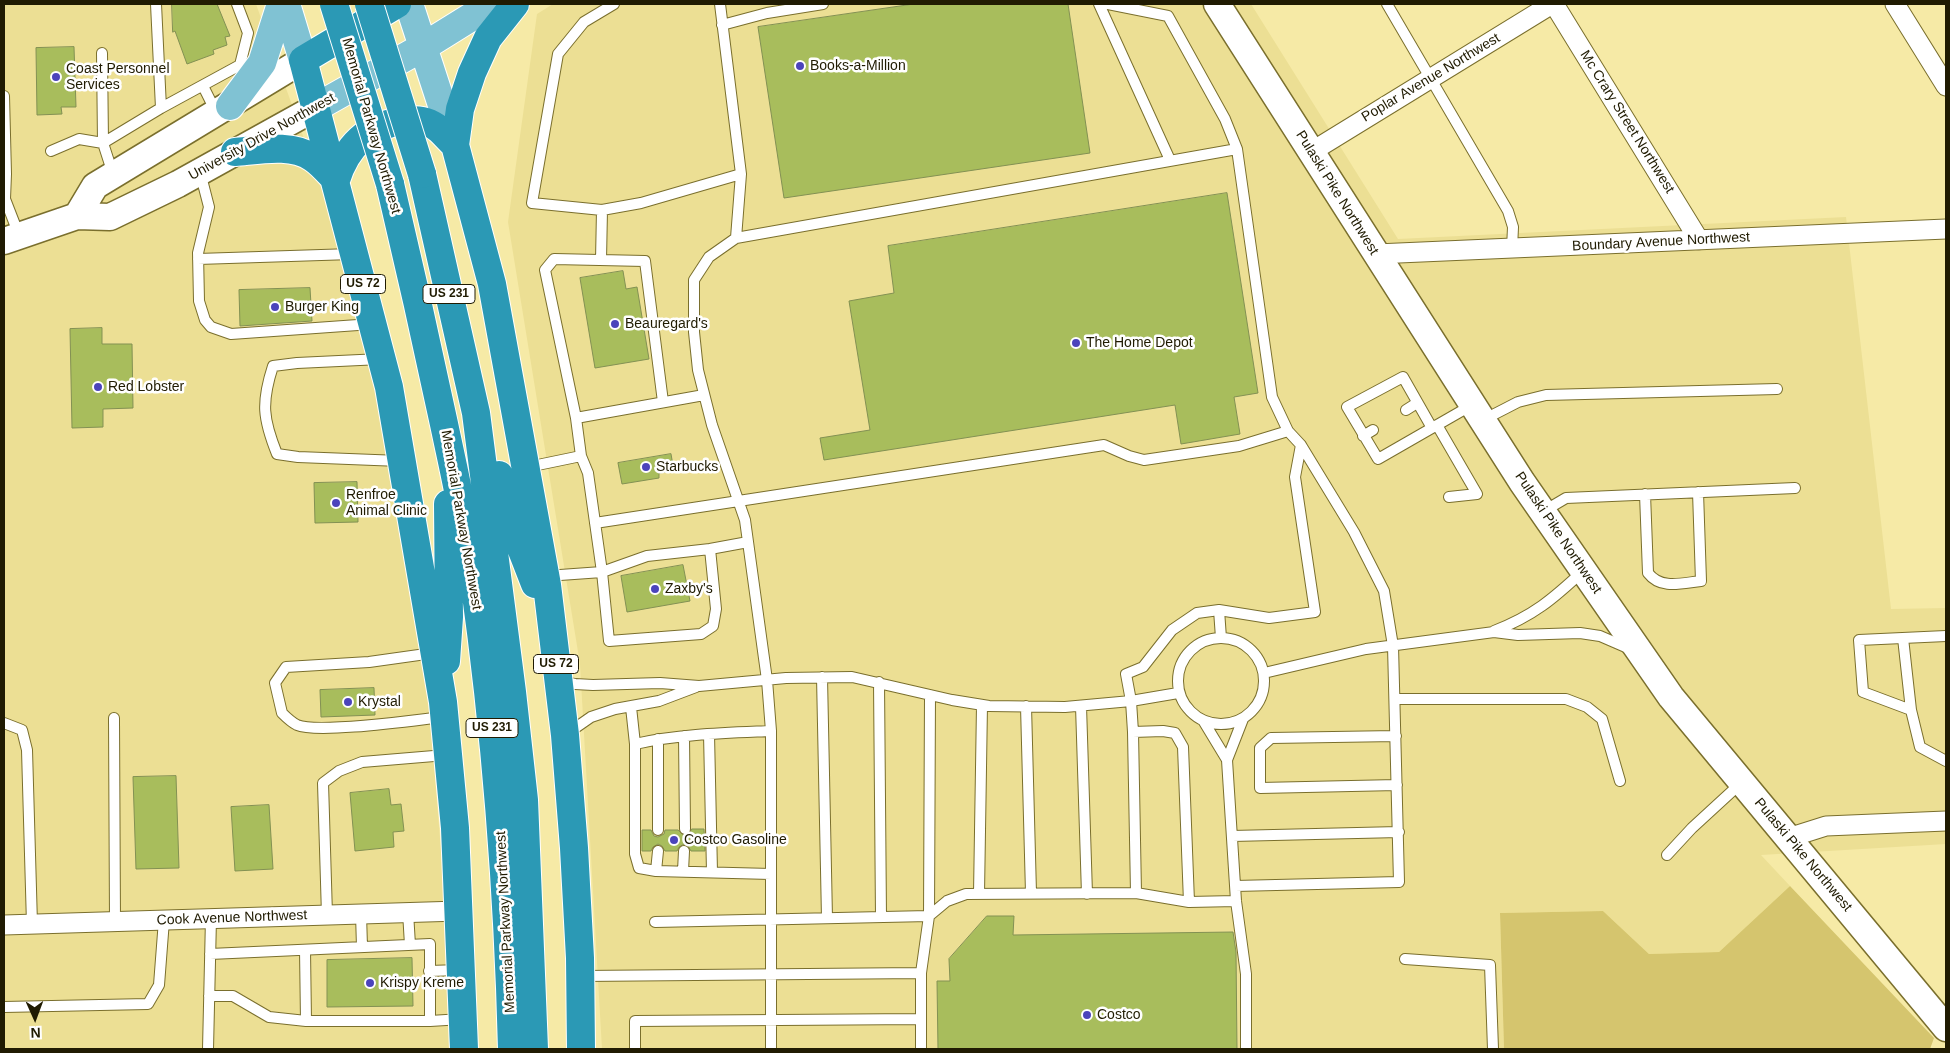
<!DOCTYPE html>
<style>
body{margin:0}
#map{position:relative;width:1950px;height:1053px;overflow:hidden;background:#f6eaa6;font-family:Arial,sans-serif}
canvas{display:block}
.frame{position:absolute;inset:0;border:5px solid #201b02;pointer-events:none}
.north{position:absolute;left:10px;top:993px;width:50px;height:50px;-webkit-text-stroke:4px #fff;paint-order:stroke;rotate:178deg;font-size:14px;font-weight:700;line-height:20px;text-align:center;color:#201b02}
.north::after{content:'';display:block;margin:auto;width:18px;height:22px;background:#201b02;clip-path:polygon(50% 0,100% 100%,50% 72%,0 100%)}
</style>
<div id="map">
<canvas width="1950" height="1053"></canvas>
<div class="frame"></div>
<div class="north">N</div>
</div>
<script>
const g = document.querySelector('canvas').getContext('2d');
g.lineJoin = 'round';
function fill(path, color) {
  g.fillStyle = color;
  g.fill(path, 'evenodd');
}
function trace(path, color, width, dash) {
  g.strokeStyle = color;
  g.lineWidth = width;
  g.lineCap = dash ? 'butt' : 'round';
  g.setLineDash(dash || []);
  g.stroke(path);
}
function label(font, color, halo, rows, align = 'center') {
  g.font = font + ' Arial,sans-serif';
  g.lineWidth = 5;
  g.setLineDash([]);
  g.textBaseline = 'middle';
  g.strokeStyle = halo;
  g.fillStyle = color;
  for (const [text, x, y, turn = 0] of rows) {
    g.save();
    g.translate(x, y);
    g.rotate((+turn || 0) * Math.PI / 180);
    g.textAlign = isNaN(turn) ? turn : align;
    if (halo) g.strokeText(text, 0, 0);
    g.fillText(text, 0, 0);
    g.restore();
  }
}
fill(new Path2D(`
 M4,4H256L329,209L384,424L428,691L450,961V1049H4Z
 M553,4H1251L1398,239L1846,217L1891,609L1946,608V844L1761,855L1790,886L1719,952L1649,954L1603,911L1500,913L1504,1049H602L580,664L508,222L537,14Z`), '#ecdf94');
fill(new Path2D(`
 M1790,886L1934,1038L1930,1049H1504L1500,913L1603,911L1649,954L1719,952Z`), '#d5c56e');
const building = new Path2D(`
 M172,4H217L230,36L225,37L227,45L213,50L214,54L187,64L175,31L173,32Z
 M914,4H1068L1090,153L784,198L758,27Z
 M74,47L76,107H61L62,114L37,115L36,48Z
 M1227,193L1258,393L1234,397L1240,434L1181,444L1175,405L824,460L820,438L870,430L849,301L894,293L888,246Z
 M623,271L626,289L637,287L649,359L595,368L580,278Z
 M310,288L312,321L240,326L239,290Z
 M102,328V344H132L133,408L103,409V427L72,428L70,329Z
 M671,454L674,471L659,473V478L622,484L618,463Z
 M357,482L358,522L315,523L314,483Z
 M683,565L690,601L627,612L621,576Z
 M374,688L375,715L321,717L320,690Z
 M176,776L179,868L136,869L133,777Z
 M389,789L391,805L401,804L404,831L393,832L394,847L355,851L350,793Z
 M269,805L273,869L235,871L231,807Z
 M692,829H704L705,851H691L688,846L684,844L679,847L677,851H665L662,846L658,844L653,847L651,851H642V830H651L654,836L658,837L664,834L665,830H678L685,836L689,835Z
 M987,916H1014L1013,935L1233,932L1236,952L1237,1049H938L937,981H950L949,959Z
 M412,958L413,1006L327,1007V960Z`);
fill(building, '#a8bd5c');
trace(building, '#839153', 1);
const lane = new Path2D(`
 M614,4L584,22L558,54L532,203L602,210L641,203L741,174
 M720,4L741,174L736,238
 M1099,4L1170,160
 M1108,4L1168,16L1225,119L1237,149
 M1387,4L1508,211L1513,227L1512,249
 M722,25L767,13L823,4
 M102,53L103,143L113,174
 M203,86L216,112
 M4,96L6,174L5,199L19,235
 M161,108L240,65L248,33L237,4
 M51,151L79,139L103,143L161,108L156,4
 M200,172L209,207L198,253L199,301L205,320L211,327L231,334L372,324
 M198,259L352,254
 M601,260L602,210
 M381,359L297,363L273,366C261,403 263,419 277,454L298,457L400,461
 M1406,410L1417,403
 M576,418L704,395
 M1483,420L1518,402L1546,395L1777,389
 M1437,425L1477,494L1449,497
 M1432,428L1403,377L1347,407L1378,459L1472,405
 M1363,436L1373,430
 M528,467L581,456
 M1645,494L1648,573C1661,590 1682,583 1701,581L1698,492
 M1544,511L1566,498L1795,488
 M595,523L1104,445L1129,456L1144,460L1239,446L1288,431
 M710,549L748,542
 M546,576L602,572L647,556L710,549L716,609L713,626L701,634L609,641L602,572L588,473L581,456L576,418L545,270L554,259L645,261L663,402
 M1219,610L1221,638
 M1494,631C1533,616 1553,599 1583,571
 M1946,636L1859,640L1863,692L1911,710L1920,747L1946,761
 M1178 681a43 43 0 1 1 86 0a43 43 0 1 1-86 0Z
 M1903,638L1911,710
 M433,653L369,662L286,667L275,683L282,713C286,717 291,722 297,725C318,734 415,720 442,717
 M1264,673L1366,649L1494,632L1518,635L1580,633L1600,636L1630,649
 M822,677L827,918
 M561,681L575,684L593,685L660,683L699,686L786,678L852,677L952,700L989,706L1065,707L1131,701L1178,693
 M879,682L881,917
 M1395,699H1566L1587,707L1602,719L1620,781
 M1026,706L1031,893
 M1081,706L1087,894
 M631,707L635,744V854L639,868L656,871L771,874
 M114,718L115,921
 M1243,719L1227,760L1236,901L1246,974V1049
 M1204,722L1227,760
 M4,723L22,730L27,750L32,924
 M1133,732L1131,701L1126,674L1143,667L1172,630L1197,613L1219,610L1269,618L1315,612L1295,477L1301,445
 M568,733L591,717L615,709L659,701L696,687
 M709,734L712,872
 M684,736L685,829
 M1396,736L1271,738L1260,748V788L1397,785
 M635,744C680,734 726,733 771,731
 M658,830V739
 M1232,836L1399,832
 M1667,855L1692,828L1741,783
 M656,871L658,851
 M683,871L684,851
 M1136,893L1133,732L1163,731L1175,733L1183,747L1189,902
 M979,894L982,705
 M408,912L410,945
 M361,914L362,947
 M327,915L323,783L339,771L362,762L446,755
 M655,922L929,916L930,695
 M305,950L306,1021
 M210,954L430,944V1021L462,1019
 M1405,959L1490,965L1493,1049
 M429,971L460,970
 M582,976L921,973
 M209,996H233L269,1017L306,1021H430
 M4,1007L148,1004L159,985L164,920
 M208,1049L211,918
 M635,1049V1021L921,1019
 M771,1049V731L767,680L745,520L712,425L698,370L694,332V280L709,257L736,238L1237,149L1272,397L1288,431L1301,445L1354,532L1384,591L1393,646L1399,882L1235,886
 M921,1049V973L929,916L947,901L966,894L1136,893L1189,902L1236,901`);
const street = new Path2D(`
 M1554,4L1699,240
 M1895,4L1946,86
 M1311,152L1552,4
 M1376,254L1946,229
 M1788,838L1826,826L1946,821
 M4,925L459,911`);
const secondary = new Path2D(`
 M1217,4L1522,482L1671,697L1946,1028
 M77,216L95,186L303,60
 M4,241L77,216L110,217L178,184L315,108`);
const primary = new Path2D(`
 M286,4L303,60
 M409,4L455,145
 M230,106L262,63L281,4
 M315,108L423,47L492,4`);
const highway = new Path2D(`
 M397,4L303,60L389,387L443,702L455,828L464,1049
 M515,4L488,38L472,73L460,109L455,145L492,284L547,585L565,735L574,848L580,958L581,1049
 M235,152C259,150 292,143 313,158C322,164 329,173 336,180
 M422,174L476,413L512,692L524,800L534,1049
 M336,180C346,147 367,125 403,121C414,120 422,119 433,125C441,129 448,139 455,145
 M390,184C409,264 427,344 444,424C455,476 467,528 474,580C496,736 508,892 512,1049
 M499,475L514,530L535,584
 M446,661L449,617L448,504`);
trace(lane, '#7a6f2d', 12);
trace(street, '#7a6f2d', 21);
trace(secondary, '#7a6f2d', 29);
trace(primary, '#fff', 30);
trace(highway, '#fff', 30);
trace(lane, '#fff', 10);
trace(street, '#fff', 19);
trace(secondary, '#fff', 26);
trace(primary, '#80c2d3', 28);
trace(highway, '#2b99b5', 28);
const highwayBridge = new Path2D(`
 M334,4L390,184
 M369,4L422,174`);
trace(highwayBridge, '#fff', 30, []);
trace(highwayBridge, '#2b99b5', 28);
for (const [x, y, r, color] of [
 [800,66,5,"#4b44bb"],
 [56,77,5,"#4b44bb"],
 [275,307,5,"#4b44bb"],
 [615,324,5,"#4b44bb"],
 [1076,343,5,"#4b44bb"],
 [98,387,5,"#4b44bb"],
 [646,467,5,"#4b44bb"],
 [336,503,5,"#4b44bb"],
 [655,589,5,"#4b44bb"],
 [348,702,5,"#4b44bb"],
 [674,840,5,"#4b44bb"],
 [370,983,5,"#4b44bb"],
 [1087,1015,5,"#4b44bb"]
]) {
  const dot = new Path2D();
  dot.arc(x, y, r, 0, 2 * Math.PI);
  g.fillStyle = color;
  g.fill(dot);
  trace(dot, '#fff', 2);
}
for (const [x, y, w] of [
 [363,284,45],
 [449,294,52],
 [556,664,45],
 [492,728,52]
]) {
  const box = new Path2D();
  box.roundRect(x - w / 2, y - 9.5, w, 19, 4);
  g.fillStyle = '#fff';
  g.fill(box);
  trace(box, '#201b02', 1);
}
label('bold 12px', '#201b02', null, [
 ["US 72",363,284],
 ["US 231",449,294],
 ["US 72",556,664],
 ["US 231",492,728]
]);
label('14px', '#201b02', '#fff', [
 ["Books-a-Million",810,66],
 ["Coast Personnel",66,69],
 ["Services",66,85],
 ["Burger King",285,307],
 ["Beauregard's",625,324],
 ["The Home Depot",1086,343],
 ["Red Lobster",108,387],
 ["Starbucks",656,467],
 ["Renfroe",346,495],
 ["Animal Clinic",346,511],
 ["Zaxby's",665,589],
 ["Krystal",358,702],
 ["Costco Gasoline",684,840],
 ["Krispy Kreme",380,983],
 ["Costco",1097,1015]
], 'left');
label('14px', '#201b02', '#fff', [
 ["Poplar Avenue Northwest",1431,78,-31],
 ["Mc Crary Street Northwest",1627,122,58],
 ["Memorial Parkway Northwest",371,126,74],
 ["University Drive Northwest",262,137,-29],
 ["Pulaski Pike Northwest",1337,193,58],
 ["Boundary Avenue Northwest",1661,242,-3],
 ["Memorial Parkway Northwest",461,520,80],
 ["Pulaski Pike Northwest",1558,533,56],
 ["Pulaski Pike Northwest",1803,855,50],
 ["Cook Avenue Northwest",232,918,-2],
 ["Memorial Parkway Northwest",506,922,-93]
]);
</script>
